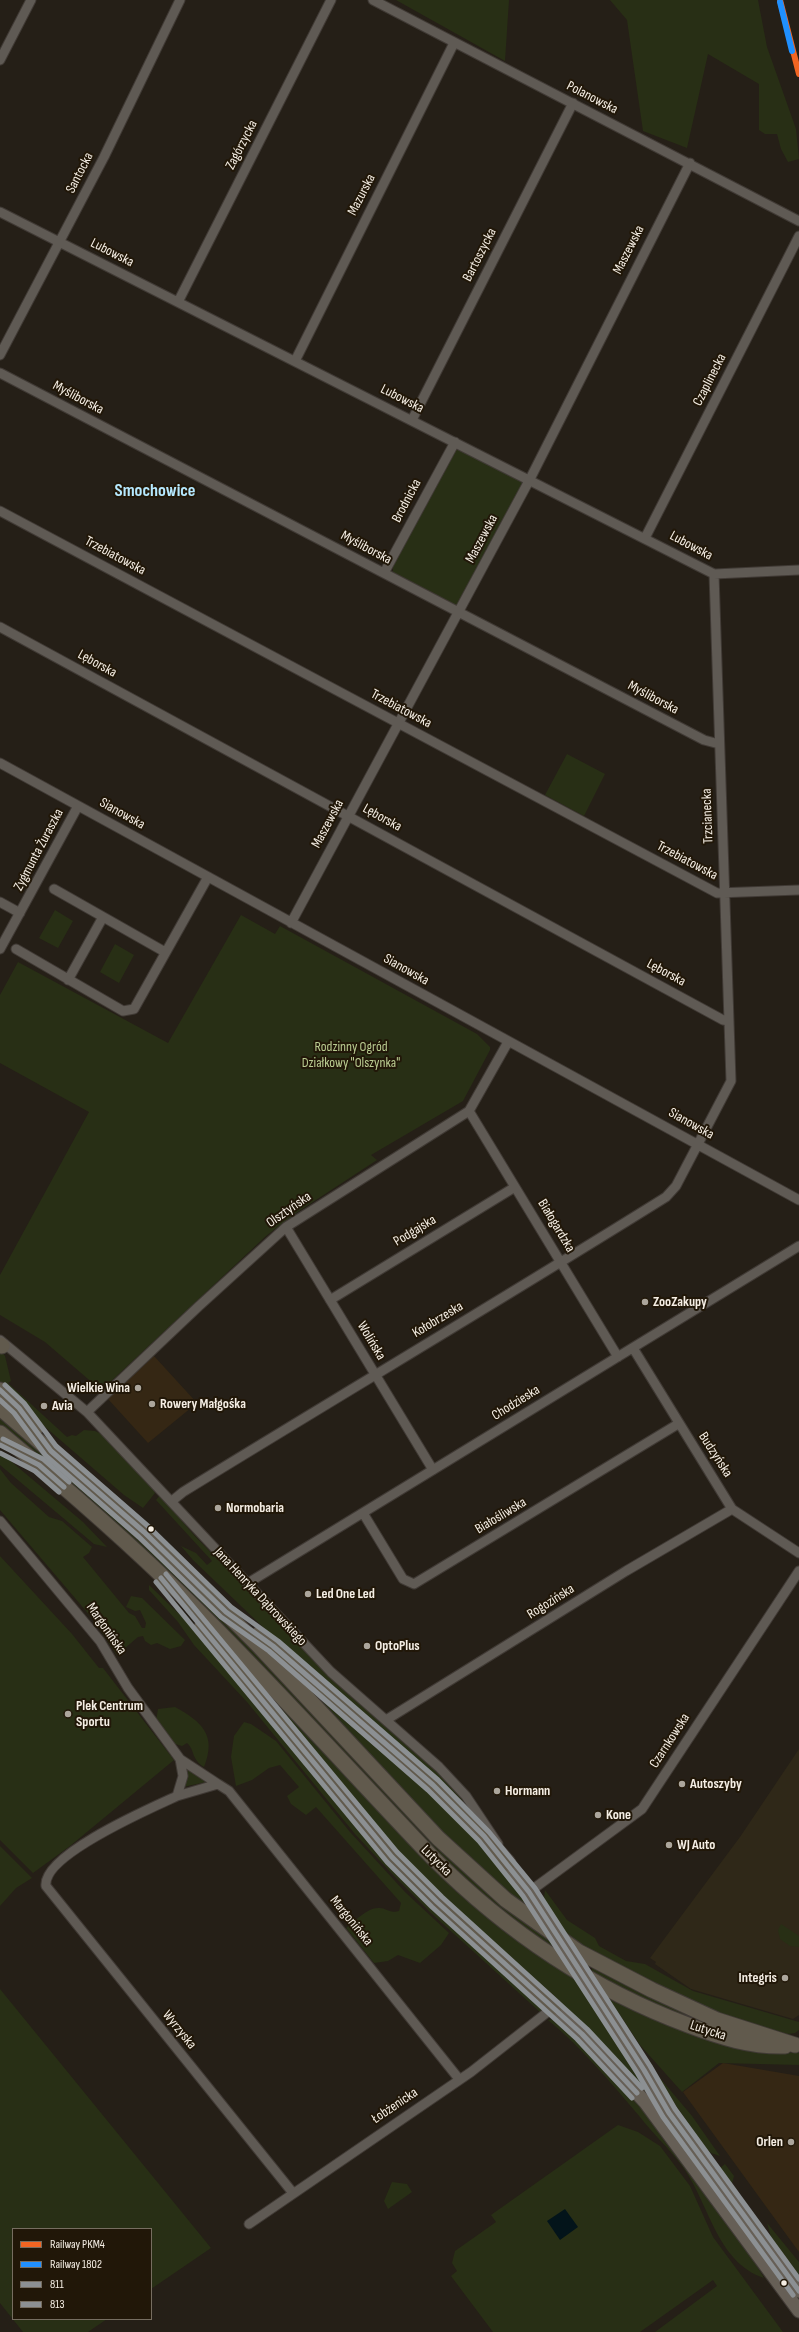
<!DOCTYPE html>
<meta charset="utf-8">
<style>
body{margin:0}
#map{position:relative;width:799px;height:2332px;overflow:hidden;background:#251f17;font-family:"Sofia Sans Condensed",sans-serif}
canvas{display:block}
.legend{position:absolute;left:12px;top:2228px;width:140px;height:92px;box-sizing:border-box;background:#211708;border:1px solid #766d60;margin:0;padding:5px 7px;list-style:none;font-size:12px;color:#f5eee4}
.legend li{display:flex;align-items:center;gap:8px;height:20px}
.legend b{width:20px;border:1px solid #766d60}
</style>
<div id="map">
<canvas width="799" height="2332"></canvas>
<ul class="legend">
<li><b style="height:5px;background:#f26522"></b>Railway PKM4</li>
<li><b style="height:5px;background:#2090ff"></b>Railway 1802</li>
<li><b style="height:5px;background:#8c9093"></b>811</li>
<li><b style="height:5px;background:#8c9093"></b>813</li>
</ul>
</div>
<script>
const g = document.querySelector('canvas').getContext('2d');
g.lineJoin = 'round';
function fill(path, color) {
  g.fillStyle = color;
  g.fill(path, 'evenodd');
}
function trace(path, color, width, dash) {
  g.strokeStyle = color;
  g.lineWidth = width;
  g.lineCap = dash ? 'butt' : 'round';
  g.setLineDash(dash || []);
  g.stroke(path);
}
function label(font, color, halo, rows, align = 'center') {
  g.font = font + ' "Sofia Sans Condensed",sans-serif';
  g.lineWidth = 4;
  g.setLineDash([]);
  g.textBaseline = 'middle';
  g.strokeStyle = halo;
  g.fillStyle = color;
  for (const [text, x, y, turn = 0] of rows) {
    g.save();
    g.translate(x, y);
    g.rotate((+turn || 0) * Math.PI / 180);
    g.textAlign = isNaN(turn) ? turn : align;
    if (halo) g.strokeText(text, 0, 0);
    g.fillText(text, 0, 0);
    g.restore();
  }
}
fill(new Path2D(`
 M154,1356L197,1403L148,1443L108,1399Z
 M723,2063L799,2076V2252L683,2092Z`), '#352714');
fill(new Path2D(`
 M799,1749V2015L793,2019L691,1989L655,1964L656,1962L650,1958L740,1837Z`), '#2f2818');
fill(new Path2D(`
 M396,0H509L505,61Z
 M610,0H758L767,47L796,129L799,159L788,162L781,149L777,134H765L759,130V84L708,54L687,148L643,131L627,20Z
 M457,449L523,481V483L458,606L393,572V564Z
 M567,754L605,774L584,816L545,795Z
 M55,910L73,921L58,948L39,938Z
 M241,915L275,934L280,926L477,1034L490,1047V1050L463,1101L371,1155L377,1160L296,1213L266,1236L106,1386L95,1385L45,1342L0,1315V1275L89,1112L0,1063V995L18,962L168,1043Z
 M115,944L134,955L119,983L100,972Z
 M0,1348L5,1356L11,1381L8,1383L67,1437L72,1435L76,1436L84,1430L95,1431L101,1434L153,1488L155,1493L143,1508L124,1495L29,1413L0,1385Z
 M0,1415L133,1530L555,1943L551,1949L485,1900L0,1426Z
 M0,1452L83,1522L107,1547L94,1544L0,1465Z
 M0,1469L11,1483L49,1517L62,1521L92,1547L89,1553L83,1557L129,1613L135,1616L142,1628H145L146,1623L140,1610L135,1611L126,1607L131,1596L142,1598L185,1640L181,1646L170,1649L157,1643L151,1645L145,1641L143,1636L138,1637L117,1655L92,1618L0,1510Z
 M160,1495L193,1534L327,1673L419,1753L453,1787L476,1816L289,1652L193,1560L181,1546L196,1553L207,1565L212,1561L156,1500Z
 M0,1556L72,1634L99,1668H103L174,1760L70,1846L33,1873L0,1840Z
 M149,1585L204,1638L304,1760L542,2005L541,2013L431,1913L394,1876L355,1834L247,1702L194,1645L178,1622L149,1590Z
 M272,1651L449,1807L500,1863L521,1894L558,1921L544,1898L545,1890L567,1920L595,1938L599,1946L626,1961L645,1964L693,1991L799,2022V2030L795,2033L788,2034L721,2015L599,1957L527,1909L455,1847Z
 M266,1692L342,1771L577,1978L782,2052L799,2053V2065L719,2063L682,2092L640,2045L618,2012L592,1998L669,2122L799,2299V2303L657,2109L416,1874L267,1698Z
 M175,1707C202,1722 217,1735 204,1767C191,1759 195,1750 187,1743L182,1746L172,1743L156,1721L158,1709Z
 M244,1722L251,1724L276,1741L350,1832L405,1892L449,1933L441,1945L420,1963L398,1955L388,1961L374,1963L346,1928C354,1922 367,1908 378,1908C385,1907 391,1914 399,1911L401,1903L316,1807L306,1815L291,1804L287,1796L299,1787L280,1765L269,1768L252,1780L236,1786L231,1757L234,1736Z
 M185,1767L206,1782L183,1787Z
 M0,1846L32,1878L16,1888L0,1906Z
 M781,1924L799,1936V1947L790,1946L780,1939L778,1930Z
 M594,1966L718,2026L693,2022L590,1973Z
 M0,1989L211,2248L151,2289V2229H13V2319H107L88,2332H23L0,2303Z
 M554,2019L560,2021L631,2094L747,2249L764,2278C716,2262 709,2202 682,2166C669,2148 653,2134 640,2117C611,2083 583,2049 548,2020Z
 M638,2052L692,2116L720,2156L711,2153L706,2148Z
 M618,2125L638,2132L660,2146L690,2186L713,2237L783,2332H655L717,2286L713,2280L640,2332H493L451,2276L457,2271L452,2263L455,2251L496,2222L491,2215Z
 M725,2164L734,2176L732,2184L720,2168Z
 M392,2182L407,2184L412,2192L388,2209L384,2201Z
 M767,2223L799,2262V2275L771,2237Z`), '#282f15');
fill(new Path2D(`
 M565,2209L578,2227L560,2240L547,2221Z`), '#03141a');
const minor = new Path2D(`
 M373,0L799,221
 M0,60L31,0
 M0,212L714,574L799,570
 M178,302L331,0
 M0,355L104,157L180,0
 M295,361L454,43
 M0,373L704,740L719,744
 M412,420L573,103
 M0,511L717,893L799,890
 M645,538L799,236
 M384,573L455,442
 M0,627L723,1020L729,1021
 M0,763L799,1200
 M54,889L165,952
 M0,902L20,913
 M291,923L530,479L690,163
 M0,949L78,806
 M16,949L123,1011L134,1009L208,877
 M68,980L103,917
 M469,1111L618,1357
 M286,1227L433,1470
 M330,1300L515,1187
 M0,1340L87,1412L331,1672L439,1767L466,1796L498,1844
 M633,1348L732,1509L799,1553
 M87,1412L199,1306L286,1227L469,1111L508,1042
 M172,1501L183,1492C344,1393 506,1297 666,1197L676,1186L731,1081L714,574
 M363,1513L403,1579L414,1584L678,1424
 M0,1521L100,1641L128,1688L180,1759
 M248,1583L799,1246
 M386,1720L626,1571L732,1509
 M218,1784L229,1791L459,2079
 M177,1796L218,1784L180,1759L183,1776L177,1796C151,1808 42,1855 46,1886L293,2193
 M529,1892L642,1809L799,1571
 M249,2224L471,2072L554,2007`);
const secondary = new Path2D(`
 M508,1863L537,1906
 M601,2003L669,2113L799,2291
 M554,2007L604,2057L645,2102L799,2311`);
const primary = new Path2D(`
 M0,1345L2,1346
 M0,1390L19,1408L35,1429
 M0,1408L89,1484L185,1572L257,1644L438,1838L506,1900L579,1952L652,1990L717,2020L795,2045
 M0,1433C64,1486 127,1541 186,1599C271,1682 350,1771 432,1857C505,1930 591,1989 688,2025C720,2037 751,2047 785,2046
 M202,1627L392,1857L437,1902L554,2007
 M258,1635L433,1785L468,1818L508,1863`);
trace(minor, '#403a35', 11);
trace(secondary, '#403a35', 15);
trace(primary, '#403a35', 17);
trace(minor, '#5f5a54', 9);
trace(secondary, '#665f56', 13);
trace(primary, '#615a4d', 15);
const secondaryBridge = new Path2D(`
 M537,1906L601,2003`);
trace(secondaryBridge, '#403a35', 15, []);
trace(secondaryBridge, '#665f56', 13);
trace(new Path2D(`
 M0,1390L19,1408L51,1451L144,1532L226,1612L273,1646L433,1785L484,1836L529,1892L644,2070L669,2113L799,2291
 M0,1445L39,1465L64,1487
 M161,1578L392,1857L437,1902L582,2034L637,2093`), '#8c9093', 5);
trace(new Path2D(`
 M0,1400L14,1413L46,1456L139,1537L221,1617L269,1651L428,1790L479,1841L523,1896L638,2074L663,2117L793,2295
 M0,1453L35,1471L59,1492
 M156,1582L387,1862L432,1907L577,2039L632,2098`), '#8c9093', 5);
trace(new Path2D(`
 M5,1385L24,1403L56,1446L149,1527L231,1607L278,1641L438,1780L489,1832L535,1888L650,2066L675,2109L799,2279
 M3,1439L43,1459L69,1482
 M166,1574L397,1852L442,1897L587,2029L642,2088`), '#8c9093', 5);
trace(new Path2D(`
 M780,0L799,74`), '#f26522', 6);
trace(new Path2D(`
 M780,2L792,51`), '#2090ff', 6);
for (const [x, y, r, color] of [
 [645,1302,4,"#aca69c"],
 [138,1388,4,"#aca69c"],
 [152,1404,4,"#aca69c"],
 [44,1406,4,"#aca69c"],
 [218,1508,4,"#aca69c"],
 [151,1529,3.5,"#f5eee4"],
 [308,1594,4,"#aca69c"],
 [367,1646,4,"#aca69c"],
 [68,1714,4,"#aca69c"],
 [682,1784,4,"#aca69c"],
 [497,1791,4,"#aca69c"],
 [598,1815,4,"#aca69c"],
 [669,1845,4,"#aca69c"],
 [785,1978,4,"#aca69c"],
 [791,2142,4,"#aca69c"],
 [784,2283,3.5,"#f5eee4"]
]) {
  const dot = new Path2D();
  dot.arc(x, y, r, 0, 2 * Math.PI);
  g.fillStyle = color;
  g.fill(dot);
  trace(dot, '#211708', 1.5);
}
label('14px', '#f5eee4', '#211708', [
 ["Polanowska",592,98,27],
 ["Zagórzycka",242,145,-63],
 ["Santocka",80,173,-63],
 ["Mazurska",362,195,-63],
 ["Maszewska",629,250,-63],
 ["Lubowska",112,253,27],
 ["Bartoszycka",480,255,-63],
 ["Czaplinecka",710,380,-63],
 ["Myśliborska",78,398,28],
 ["Lubowska",402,399,27],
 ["Brodnicka",407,501,-62],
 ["Maszewska",482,539,-62],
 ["Lubowska",691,546,28],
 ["Myśliborska",366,548,28],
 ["Trzebiatowska",115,556,28],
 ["Lęborska",97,664,29],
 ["Myśliborska",653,698,28],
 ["Trzebiatowska",401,709,28],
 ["Sianowska",122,814,29],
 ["Trzcianecka",708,816,-92],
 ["Lęborska",382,818,29],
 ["Maszewska",328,824,-62],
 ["Zygmunta Żuraszka",39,850,-62],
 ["Trzebiatowska",687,861,28],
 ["Sianowska",406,970,29],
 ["Lęborska",666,973,28],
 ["Sianowska",691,1124,29],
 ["Olsztyńska",289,1210,-35],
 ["Białogardzka",556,1226,59],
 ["Podgajska",415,1231,-31],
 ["Kołobrzeska",438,1320,-31],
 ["Wolińska",371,1341,59],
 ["Chodzieska",516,1403,-32],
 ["Budzyńska",715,1455,57],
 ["Białośliwska",501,1516,-31],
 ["Jana Henryka Dąbrowskiego",260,1597,47],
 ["Rogozińska",551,1602,-32],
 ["Margonińska",106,1629,55],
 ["Czarnkowska",670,1741,-57],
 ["Lutycka",436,1861,45],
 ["Margonińska",351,1921,51],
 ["Wyrzyska",179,2030,51],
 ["Lutycka",708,2031,18],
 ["Łobżenicka",395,2106,-34]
]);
label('14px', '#bacc91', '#211708', [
 ["Rodzinny Ogród",351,1047],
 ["Działkowy \"Olszynka\"",351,1063]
]);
label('bold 14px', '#f5eee4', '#211708', [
 ["ZooZakupy",653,1302],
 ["Wielkie Wina",130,1388,"right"],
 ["Rowery Małgośka",160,1404],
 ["Avia",52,1406],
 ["Normobaria",226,1508],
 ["Led One Led",316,1594],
 ["OptoPlus",375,1646],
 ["Plek Centrum",76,1706],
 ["Sportu",76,1722],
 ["Autoszyby",690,1784],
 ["Hormann",505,1791],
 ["Kone",606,1815],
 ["WJ Auto",677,1845],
 ["Integris",777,1978,"right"],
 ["Orlen",783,2142,"right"]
], 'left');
label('bold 18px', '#b6e9ff', '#211708', [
 ["Smochowice",155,491]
]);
</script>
